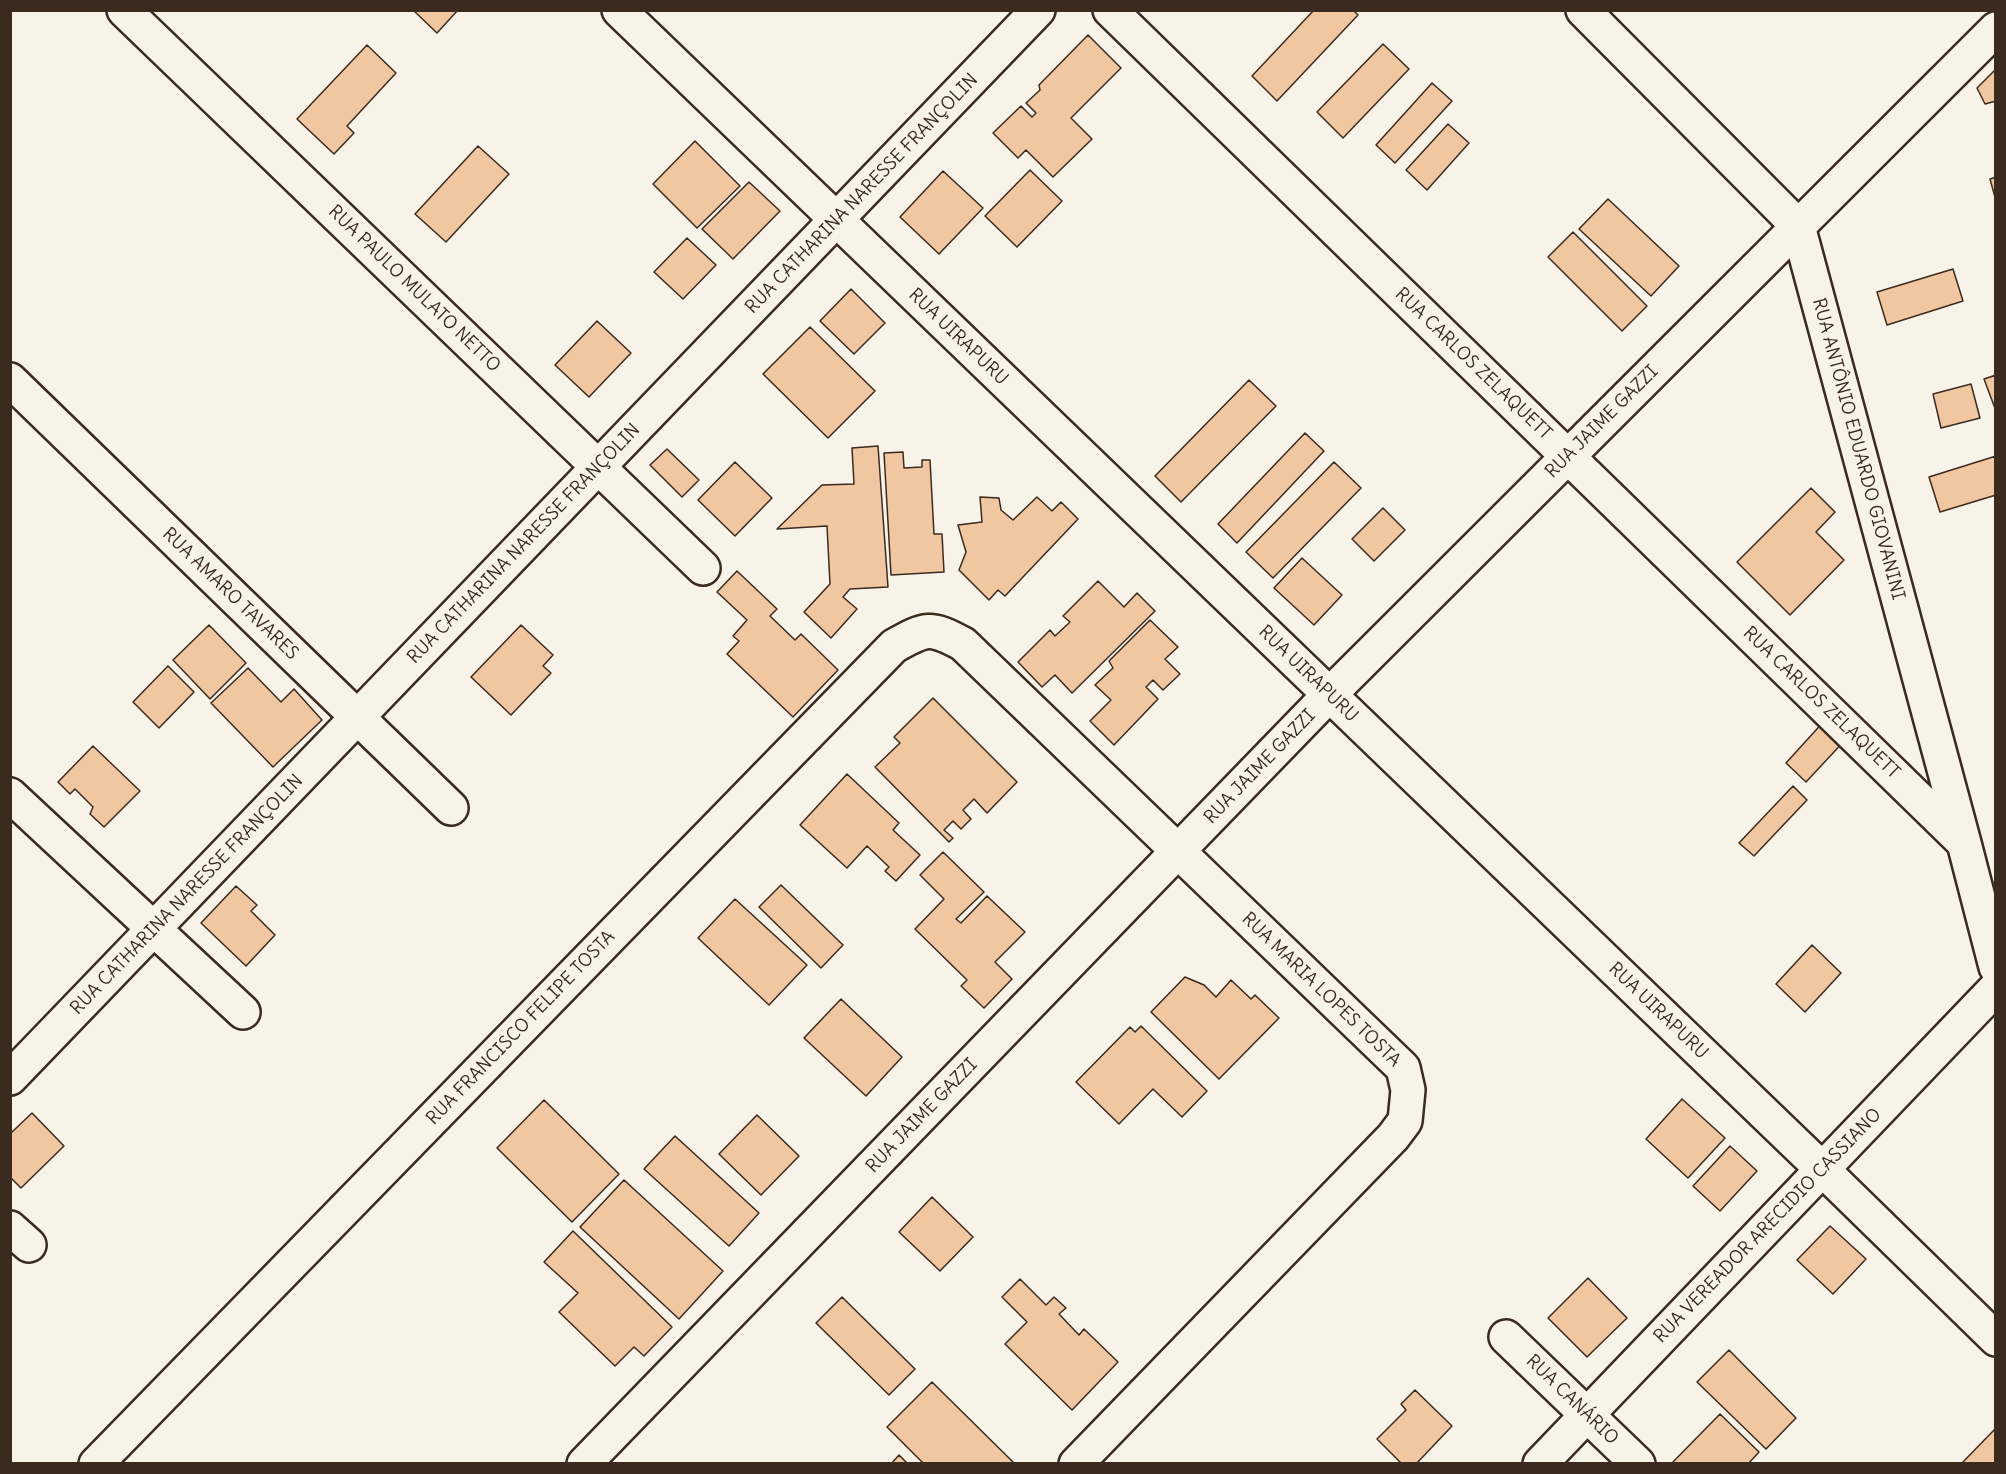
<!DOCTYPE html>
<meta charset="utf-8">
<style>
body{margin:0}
#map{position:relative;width:2006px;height:1474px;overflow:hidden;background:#f7f3e8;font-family:Delius,sans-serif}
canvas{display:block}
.frame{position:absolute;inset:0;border:12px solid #3b2a1e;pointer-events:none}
</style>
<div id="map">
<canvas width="2006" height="1474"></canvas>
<div class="frame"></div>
</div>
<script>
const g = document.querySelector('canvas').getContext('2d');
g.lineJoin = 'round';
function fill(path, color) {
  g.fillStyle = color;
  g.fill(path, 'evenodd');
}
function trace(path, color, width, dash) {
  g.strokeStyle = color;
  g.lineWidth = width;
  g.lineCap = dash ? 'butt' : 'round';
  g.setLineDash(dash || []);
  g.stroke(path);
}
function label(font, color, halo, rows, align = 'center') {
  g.font = font + ' Delius,sans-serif';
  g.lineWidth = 6;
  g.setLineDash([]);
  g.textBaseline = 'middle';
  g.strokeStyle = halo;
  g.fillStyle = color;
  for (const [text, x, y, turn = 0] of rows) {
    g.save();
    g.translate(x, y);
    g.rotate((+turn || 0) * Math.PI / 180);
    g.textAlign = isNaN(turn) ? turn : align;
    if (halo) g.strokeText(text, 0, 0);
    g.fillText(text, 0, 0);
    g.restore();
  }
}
const building = new Path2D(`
 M413,10H458L437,33Z
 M1314,10H1353L1358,15L1277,101L1252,76Z
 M1088,35L1121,68L1071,118L1092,139L1053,177L1026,150L1018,158L993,133L1021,106L1032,117L1036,113L1026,103L1040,90L1039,85Z
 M1383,44L1409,69L1343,138L1317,112Z
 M367,45L396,73L347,126L354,133L334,154L297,119Z
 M1996,69V101L1985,104L1977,88Z
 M1432,83L1452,101L1395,163L1376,145Z
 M1448,124L1469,143L1427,190L1406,170Z
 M695,141L740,186L697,228L653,184Z
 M478,146L509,174L446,242L415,214Z
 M1030,170L1062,201L1017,247L985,216Z
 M943,171L983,208L939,254L900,217Z
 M1996,177V201L1990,179Z
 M749,182L780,211L733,259L702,229Z
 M1608,199L1679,266L1651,296L1579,229Z
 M1573,232L1647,306L1622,331L1548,257Z
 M687,238L716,265L683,299L654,272Z
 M1953,269L1963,301L1887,325L1877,292Z
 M851,289L885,323L854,354L820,321Z
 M597,321L631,353L589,397L555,365Z
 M810,327L875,391L828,438L763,374Z
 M1996,375V411L1984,379Z
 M1249,380L1276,406L1181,502L1155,476Z
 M1971,384L1980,418L1941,428L1933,394Z
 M1305,433L1324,451L1237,543L1218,524Z
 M878,446L888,587L850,589L843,597L857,609L831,638L804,612L830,584L827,526L777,529L822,485L854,484L852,448Z
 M667,449L699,480L682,497L650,465Z
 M903,452L904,468L922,467V460H930L934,534H942L944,572L891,575L884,453Z
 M1996,456V495L1940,512L1929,477Z
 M735,462L772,498L735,536L698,500Z
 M1334,462L1361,488L1273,578L1246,552Z
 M1811,488L1835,512L1816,532L1844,560L1790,615L1737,562Z
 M980,497L999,498L1001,510L1013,520L1037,497L1052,511L1061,502L1078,519L1005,596L998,590L989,600L959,570L966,552L958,525L982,522Z
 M1383,508L1405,530L1374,561L1352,539Z
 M1302,558L1342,595L1314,625L1274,588Z
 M737,571L777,609L770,616L795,640L801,634L838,670L793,717L727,654L739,641L733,636L747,620L717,592Z
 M1098,581L1124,607L1137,593L1155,611L1072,693L1055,675L1042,687L1018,662L1050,630L1055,636L1070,622L1063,616Z
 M1150,620L1178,647L1165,659L1180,674L1163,690L1153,680L1146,687L1158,699L1114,745L1090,721L1111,700L1095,685L1113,668L1109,661Z
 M209,625L246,663L210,699L173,660Z
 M521,625L553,655L543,666L551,673L511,715L471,677Z
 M168,666L194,692L159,728L133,702Z
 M248,668L281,702L294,689L322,720L273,767L211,703Z
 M933,698L1017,782L987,813L974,799L963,810L971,819L961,829L953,821L944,830L953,838L949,842L875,767L900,743L894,737Z
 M1826,719L1847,738L1806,782L1786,763Z
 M93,746L140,791L104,827L90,814L93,807L75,789L70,794L58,782Z
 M847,774L899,823L893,830L920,855L896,881L885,871L889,867L867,846L847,868L800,825Z
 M1793,786L1807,800L1754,856L1739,843Z
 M943,852L984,892L956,919L961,923L987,896L1025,932L995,962L1012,979L984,1008L961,986L967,980L915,929L944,899L920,875Z
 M781,885L843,945L821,968L759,907Z
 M236,886L257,905L251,911L275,935L246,966L201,923Z
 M735,899L807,965L769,1005L698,938Z
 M1812,945L1841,973L1805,1012L1776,984Z
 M1185,977L1204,985L1216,997L1231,980L1251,999L1255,995L1279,1018L1219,1079L1151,1012Z
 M841,999L902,1057L866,1096L804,1038Z
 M1141,1026L1207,1091L1182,1117L1153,1089L1119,1124L1076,1082L1130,1027L1135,1032Z
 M1682,1099L1725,1138L1688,1178L1646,1139Z
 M544,1100L619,1174L572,1222L497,1148Z
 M32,1113L64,1146L21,1188L10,1177V1134Z
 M757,1115L799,1156L761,1195L719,1154Z
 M675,1136L759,1213L729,1246L644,1169Z
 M1730,1146L1757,1171L1720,1211L1693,1186Z
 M624,1180L723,1271L679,1319L580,1227Z
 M932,1197L973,1237L940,1271L899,1232Z
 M1830,1226L1866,1259L1833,1294L1797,1260Z
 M573,1231L672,1327L644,1356L634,1347L615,1366L559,1312L578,1293L544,1262Z
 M1588,1278L1627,1318L1587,1357L1548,1318Z
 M1020,1279L1046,1305L1054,1297L1066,1308L1059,1314L1079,1335L1084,1329L1118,1362L1072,1410L1005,1344L1027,1322L1002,1297Z
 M842,1297L915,1369L889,1395L816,1323Z
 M1729,1350L1796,1418L1766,1449L1697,1382Z
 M932,1382L1015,1464H924L887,1427Z
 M1415,1390L1452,1426L1416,1464H1402L1377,1439L1406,1410L1401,1404Z
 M1720,1414L1759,1452L1748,1464H1671Z
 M1996,1428V1464H1961Z
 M899,1455L908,1464H891Z`);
fill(building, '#f1c7a1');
trace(building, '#3b2a1e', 1.5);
const minor = new Path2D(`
 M124,10L703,568
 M1110,10L1964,843
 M1583,10L1798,226L1964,843L1996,967
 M10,380L451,808
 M10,795L243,1012
 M10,1078L1038,10
 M1822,1169L1996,1339
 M10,1228L29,1245
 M1506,1337L1638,1464
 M96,1464L894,646C926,628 930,626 963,644L1403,1068L1408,1090L1405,1121L1393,1137L1076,1464
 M584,1464L1329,695L1996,29`);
const tertiary = new Path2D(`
 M619,10L1822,1169
 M1540,1464L1996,988`);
trace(minor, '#3b2a1e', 38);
trace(tertiary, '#3b2a1e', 38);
trace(minor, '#f7f3e8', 33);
trace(tertiary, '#f7f3e8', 33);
label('18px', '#3b2a1e', '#f7f3e8', [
 ["RUA CATHARINA NARESSE FRANÇOLIN",862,194,-46],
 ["RUA PAULO MULATO NETTO",414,289,44],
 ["RUA UIRAPURU",958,337,44],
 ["RUA CARLOS ZELAQUETT",1473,364,44],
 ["RUA JAIME GAZZI",1602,422,-45],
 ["RUA ANTÔNIO EDUARDO GIOVANINI",1858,449,75],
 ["RUA CATHARINA NARESSE FRANÇOLIN",524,544,-46],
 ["RUA AMARO TAVARES",230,594,44],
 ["RUA UIRAPURU",1308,674,44],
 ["RUA CARLOS ZELAQUETT",1821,703,44],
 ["RUA JAIME GAZZI",1260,767,-46],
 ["RUA CATHARINA NARESSE FRANÇOLIN",187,895,-46],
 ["RUA MARIA LOPES TOSTA",1321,990,44],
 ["RUA UIRAPURU",1658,1011,44],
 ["RUA FRANCISCO FELIPE TOSTA",521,1028,-46],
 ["RUA JAIME GAZZI",922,1116,-46],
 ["RUA VEREADOR ARECIDIO CASSIANO",1768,1226,-46],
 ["RUA CANÁRIO",1572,1400,44]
]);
</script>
